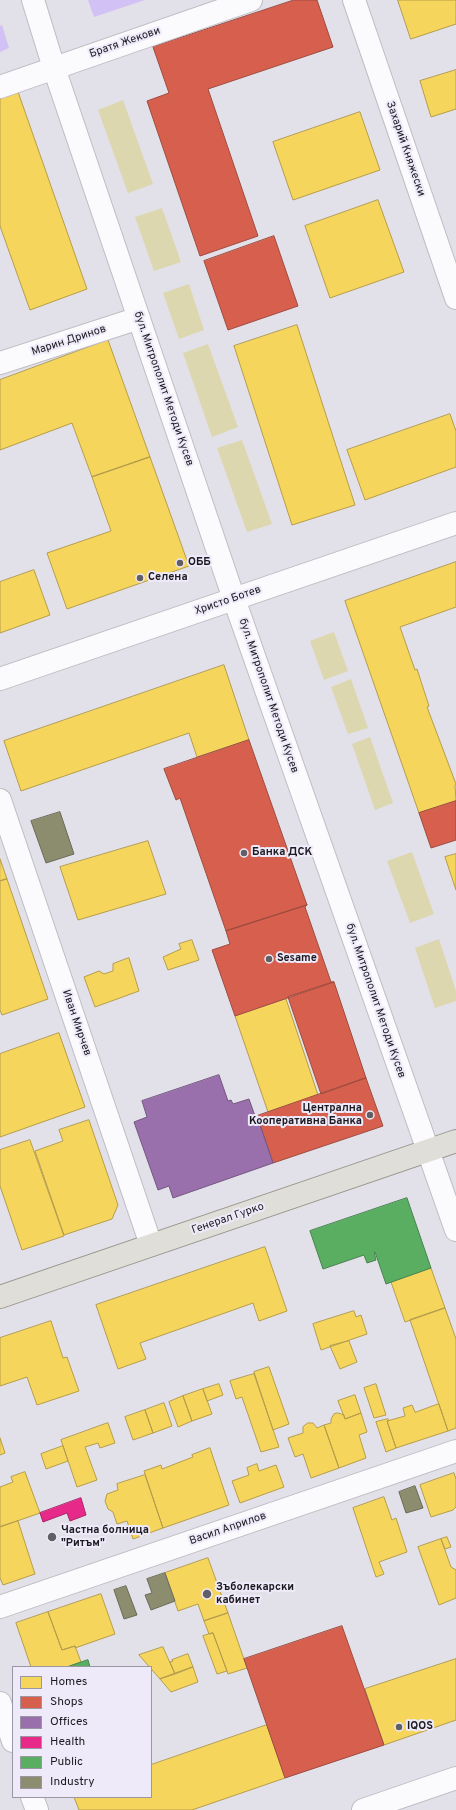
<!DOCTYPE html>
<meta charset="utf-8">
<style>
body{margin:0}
#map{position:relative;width:456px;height:1810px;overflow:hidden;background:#e2e0e8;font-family:Overpass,sans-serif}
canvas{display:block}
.legend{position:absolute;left:12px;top:1666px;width:140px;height:132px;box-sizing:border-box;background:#eeeaf9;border:1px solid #9a97a2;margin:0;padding:5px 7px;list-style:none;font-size:12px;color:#1c1a20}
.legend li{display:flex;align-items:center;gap:8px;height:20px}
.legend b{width:20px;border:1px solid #9a97a2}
</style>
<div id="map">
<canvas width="456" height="1810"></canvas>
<ul class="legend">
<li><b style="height:11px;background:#f6d55c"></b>Homes</li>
<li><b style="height:11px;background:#d6604d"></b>Shops</li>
<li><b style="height:11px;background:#9970ab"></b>Offices</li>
<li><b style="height:11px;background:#e7298a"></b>Health</li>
<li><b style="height:11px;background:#5aae61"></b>Public</li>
<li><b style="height:11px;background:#8c8c6e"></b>Industry</li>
</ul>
</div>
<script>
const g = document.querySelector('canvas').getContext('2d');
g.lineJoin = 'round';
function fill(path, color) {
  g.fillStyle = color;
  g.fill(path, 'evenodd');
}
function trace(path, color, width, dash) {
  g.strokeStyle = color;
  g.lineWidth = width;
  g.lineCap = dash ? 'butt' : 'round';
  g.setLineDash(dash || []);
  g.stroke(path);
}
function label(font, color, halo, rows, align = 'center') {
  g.font = font + ' Overpass,sans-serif';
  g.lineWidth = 4;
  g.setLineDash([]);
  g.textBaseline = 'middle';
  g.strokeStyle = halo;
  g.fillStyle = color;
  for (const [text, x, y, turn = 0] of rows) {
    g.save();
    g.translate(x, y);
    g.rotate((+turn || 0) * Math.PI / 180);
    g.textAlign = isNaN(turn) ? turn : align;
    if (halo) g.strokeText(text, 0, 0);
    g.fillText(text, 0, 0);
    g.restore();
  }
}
fill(new Path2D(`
 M123,100L153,184L128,193L98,110Z
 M162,208L181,262L154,271L135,217Z
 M189,284L204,330L179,339L163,293Z
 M208,344L238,427L212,437L183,353Z
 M242,440L272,524L247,532L217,448Z
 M334,632L348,671L324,680L310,641Z
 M351,679L368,728L348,734L331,687Z
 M370,737L393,803L375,810L352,744Z
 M412,852L434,914L410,923L387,861Z
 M439,939L456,991V1001L435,1008L415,948Z`), '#ddd7af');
fill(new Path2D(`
 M88,0H145L94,17Z
 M2,25L9,48L0,52V26Z`), '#d1c1f4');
const homes = new Path2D(`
 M398,0H456V24L411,39Z
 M456,70V109L431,117L420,81Z
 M16,86L87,289L30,310L0,226V92Z
 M360,112L380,170L293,200L273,142Z
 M378,200L404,272L330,298L305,226Z
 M297,325L355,505L292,525L234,346Z
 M108,340L150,457L92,477L72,423L0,450V380Z
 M450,414L456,431V467L365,500L347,450Z
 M150,457L189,566L67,609L47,553L111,531L92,477Z
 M456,562V607L400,627L415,670L417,669L429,706L427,707L456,784L455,785L456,801L419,813L345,601Z
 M34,570L50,615L0,633V582Z
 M224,665L249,740L197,757L189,733L21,791L4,741Z
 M148,841L166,894L78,920L60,867Z
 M456,854V890L445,857Z
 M0,859L7,879L0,881Z
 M7,879L48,999L2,1015L0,1010V881Z
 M192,940L199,960L168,970L163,957L181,949L179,944Z
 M129,958L139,991L95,1007L84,977L99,971L104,974L113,971V964Z
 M286,999L318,1095L268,1112L235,1016Z
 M59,1033L85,1107L0,1137V1054Z
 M89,1120L118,1205L112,1219L64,1235L35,1151L63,1141L59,1130Z
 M30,1140L64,1236L22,1250L0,1186V1150Z
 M265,1247L287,1311L259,1321L253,1303L140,1343L146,1359L118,1369L96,1305Z
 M431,1268L445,1308L405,1322L391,1282Z
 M445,1308L456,1339V1428L448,1431L410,1320Z
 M354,1311L356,1317L361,1315L367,1334L321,1350L313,1324Z
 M51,1321L63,1358L67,1357L79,1391L37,1405L27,1377L0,1386V1338Z
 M349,1341L357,1362L340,1369L330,1346Z
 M269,1367L289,1424L273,1430L254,1372Z
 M254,1374L279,1447L261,1452L242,1397L236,1399L230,1381Z
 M219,1384L223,1395L207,1401L203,1389Z
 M376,1384L386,1415L374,1418L364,1388Z
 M203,1389L212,1414L192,1421L183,1396Z
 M355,1395L361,1413L345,1419L338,1401Z
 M183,1396L192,1421L178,1427L169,1402Z
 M164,1403L172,1426L153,1433L145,1410Z
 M439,1404L448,1431L396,1448L387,1421L405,1416L403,1408L412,1405L415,1412Z
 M145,1410L153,1433L133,1440L125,1417Z
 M338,1413L344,1415L345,1419L361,1413L367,1432L359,1435L366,1458L339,1468L324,1425L331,1423V1419L334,1414Z
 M388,1419L389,1421H387L396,1448L386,1452L376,1422Z
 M108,1423L115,1443L100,1448L98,1443L85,1447L97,1480L77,1487L61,1440Z
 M308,1423H313L317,1428L324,1425L339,1468L311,1478L303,1454L295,1457L288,1438L303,1433V1427Z
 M0,1438L5,1453L0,1455Z
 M63,1446L68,1461L46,1469L41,1454Z
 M210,1448L229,1505L163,1528L144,1471L161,1465L162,1469L193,1457L192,1455Z
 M257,1464L259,1471L276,1465L284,1487L240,1503L232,1481L249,1475L247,1468Z
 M25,1472L40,1513L0,1527V1487L13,1482L11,1477Z
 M454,1473L456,1479V1507L453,1510L431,1517L420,1485Z
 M145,1475L163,1528L133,1539L127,1521L117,1524L113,1512L108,1509L105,1501L107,1494L118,1490L117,1484Z
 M384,1497L392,1520L396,1518L407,1552L379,1562L384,1574L376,1577L353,1508Z
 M18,1521L35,1574L3,1585L0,1578V1527Z
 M447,1537L451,1547L445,1549L441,1539Z
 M441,1539L451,1567L456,1570V1598L439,1605L418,1547Z
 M208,1558L228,1613L204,1621L198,1604L178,1611L165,1573Z
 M101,1594L115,1634L75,1648V1646L62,1650L48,1612Z
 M48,1612L62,1650L75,1646L81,1662L67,1667H31L16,1623Z
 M228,1613L247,1668L228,1674L213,1633L209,1634L204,1621Z
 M213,1633L227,1671L217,1674L203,1636Z
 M163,1647L175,1674L160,1679L139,1655Z
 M188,1654L193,1667L175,1674L170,1662L173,1661L172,1660Z
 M456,1659V1720L384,1745L365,1689Z
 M193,1667L198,1682L171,1692L160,1679Z
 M267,1725L285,1778L192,1810H79L74,1797H151V1765Z`);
fill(homes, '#f6d55c');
trace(homes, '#b59d4a', 1);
const shops = new Path2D(`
 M294,0H317L333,47L208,89L258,236L200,256L147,101L169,93L153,47Z
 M274,236L298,306L228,330L204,261Z
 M249,740L307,905L226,931L180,798L176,800L164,769Z
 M456,801V840L431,848L419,813Z
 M307,905L305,907L331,982H334L235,1016L212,950L230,944L226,931Z
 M334,982L366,1078L321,1094L288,997Z
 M366,1078L383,1126L273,1163L257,1116Z
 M342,1626L384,1745L285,1778L244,1659Z`);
fill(shops, '#d6604d');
trace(shops, '#9e4b40', 1);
const offices = new Path2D(`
 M219,1075L228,1101L231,1100L233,1104L249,1099L255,1116H257L273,1163L173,1198L169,1186L158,1190L134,1122L147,1117L142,1101Z`);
fill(offices, '#9970ab');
trace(offices, '#745681', 1);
const health = new Path2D(`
 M81,1498L86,1515L70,1521L67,1513L43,1522L40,1513Z`);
fill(health, '#e7298a');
trace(health, '#aa246a', 1);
const public = new Path2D(`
 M407,1198L431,1268L386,1284L375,1252H374L376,1260L367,1263L364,1255L323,1269L310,1231Z
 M88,1660L90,1667H67L81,1662Z`);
fill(public, '#5aae61');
trace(public, '#47824e', 1);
const industry = new Path2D(`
 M60,812L74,854L46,863L31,821Z
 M415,1486L423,1508L406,1513L399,1492Z
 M165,1573L175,1601L151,1610L145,1595L152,1593L147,1579Z
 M126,1586L137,1615L124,1619L114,1590Z`);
fill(industry, '#8c8c6e');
trace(industry, '#6a6a57', 1);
const minor = new Path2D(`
 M33,0L54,68L234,599L456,1230
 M354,0L456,298
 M0,87L251,0
 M0,363L139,318
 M0,679L456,523
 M0,800L151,1245
 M0,1607L456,1451
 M0,1703L13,1741
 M32,1797L37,1810
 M363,1810L456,1778`);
const major = new Path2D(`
 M0,1297L456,1141`);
trace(minor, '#bfbdc4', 24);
trace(major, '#97948a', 24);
trace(minor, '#fbfafc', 22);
trace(major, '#dfded8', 22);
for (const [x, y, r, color] of [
 [180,563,4,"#615f66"],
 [140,578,4,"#615f66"],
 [244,853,4,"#615f66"],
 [269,959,4,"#615f66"],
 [370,1115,4,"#615f66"],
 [52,1537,5,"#615f66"],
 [207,1594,5,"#615f66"],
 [399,1727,4,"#615f66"]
]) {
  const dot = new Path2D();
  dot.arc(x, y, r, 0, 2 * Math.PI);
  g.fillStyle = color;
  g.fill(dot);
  trace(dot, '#eeeaf9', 1.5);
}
label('11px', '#1c1a20', '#eeeaf9', [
 ["Братя Жекови",125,43,-19],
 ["Захарий Княжески",405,149,71],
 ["Марин Дринов",69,341,-18],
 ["бул. Митрополит Методи Кусев",163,389,71],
 ["Христо Ботев",228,601,-19],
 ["бул. Митрополит Методи Кусев",268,696,71],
 ["бул. Митрополит Методи Кусев",375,1001,71],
 ["Иван Мирчев",76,1023,71],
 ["Генерал Гурко",228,1219,-19],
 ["Васил Априлов",228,1529,-19]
]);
label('bold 11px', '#1c1a20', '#eeeaf9', [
 ["ОББ",188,563],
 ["Селена",148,578],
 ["Банка ДСК",252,853],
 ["Sesame",277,959],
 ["Централна",362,1109,"right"],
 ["Кооперативна Банка",362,1122,"right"],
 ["Частна болница",61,1531],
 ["\"Ритъм\"",61,1544],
 ["Зъболекарски",216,1588],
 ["кабинет",216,1601],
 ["IQOS",407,1727]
], 'left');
</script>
